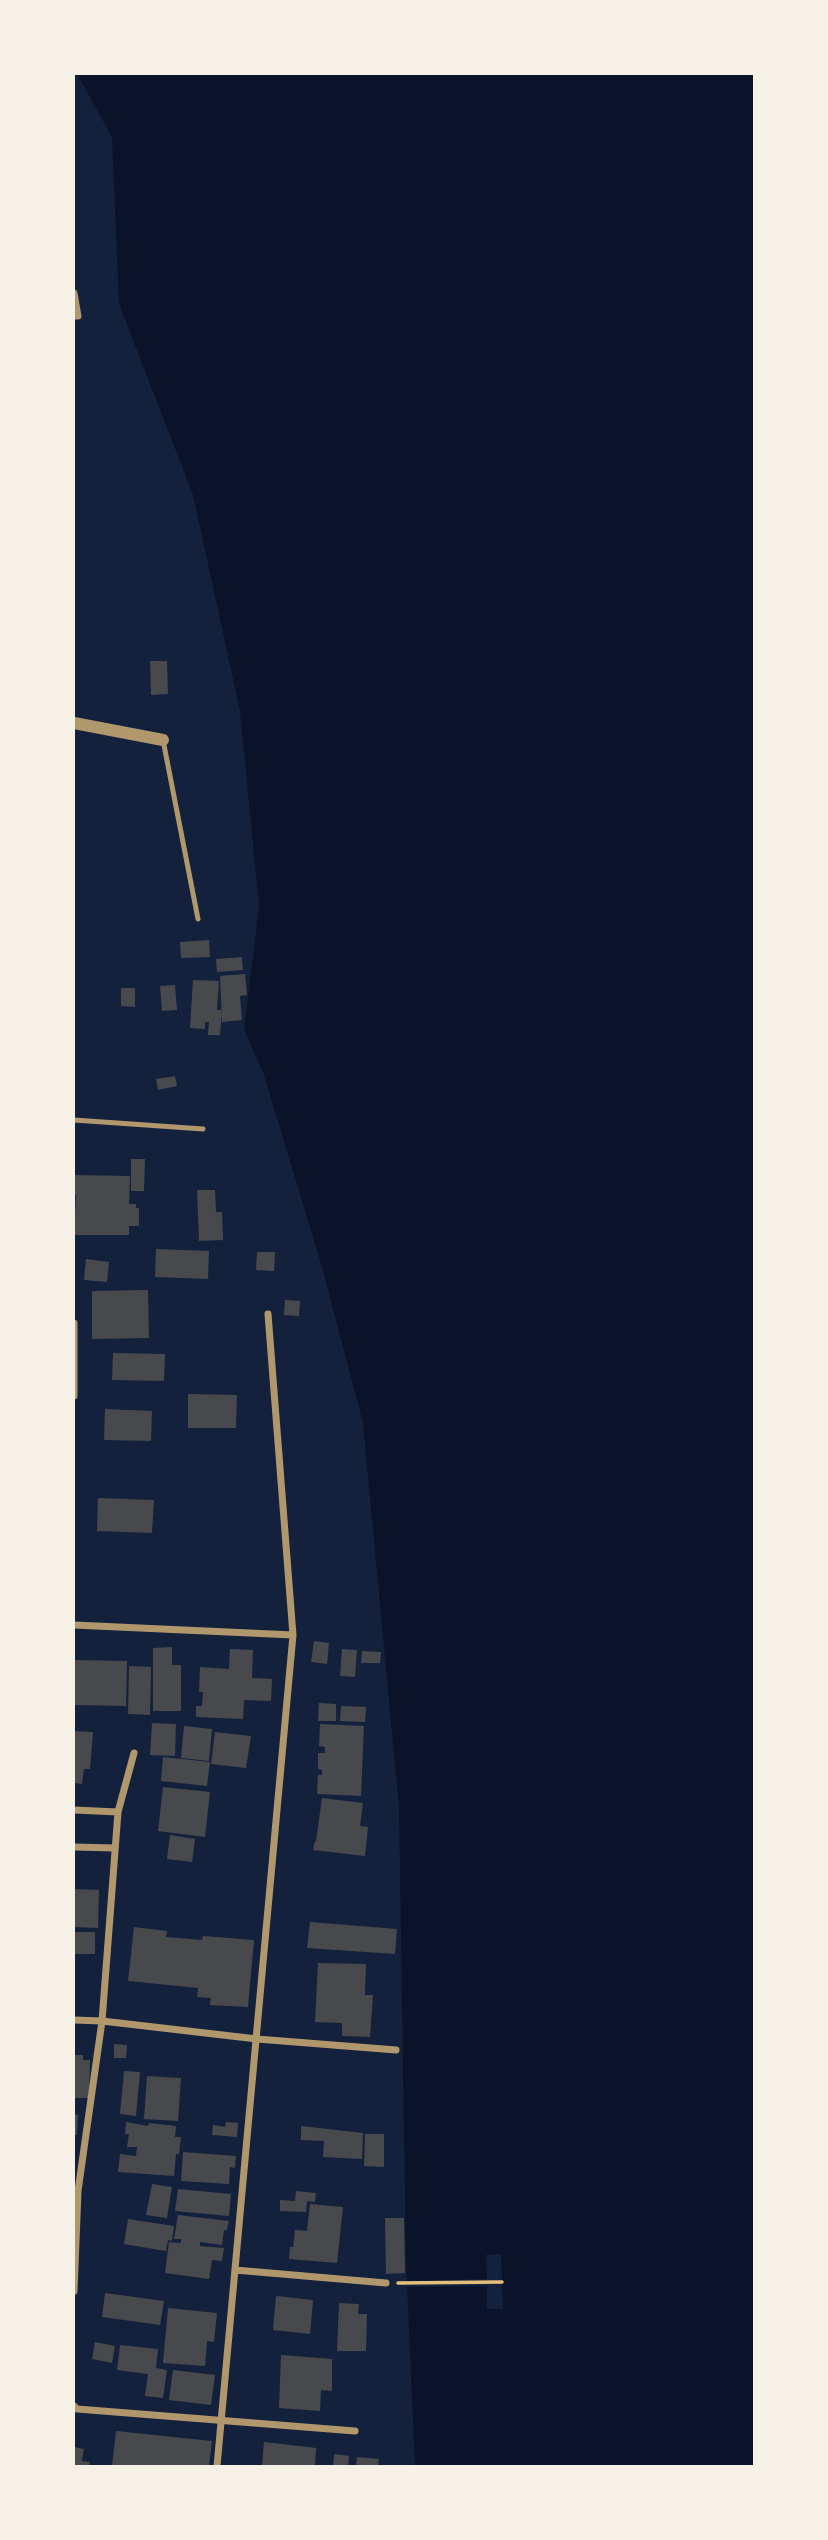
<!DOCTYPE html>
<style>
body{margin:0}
#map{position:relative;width:828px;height:2540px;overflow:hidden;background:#14213d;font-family:"Space Grotesk",sans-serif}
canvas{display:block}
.frame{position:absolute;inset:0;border:75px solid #f6f1e7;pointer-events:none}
</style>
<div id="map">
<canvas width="828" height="2540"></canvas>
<div class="frame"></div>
</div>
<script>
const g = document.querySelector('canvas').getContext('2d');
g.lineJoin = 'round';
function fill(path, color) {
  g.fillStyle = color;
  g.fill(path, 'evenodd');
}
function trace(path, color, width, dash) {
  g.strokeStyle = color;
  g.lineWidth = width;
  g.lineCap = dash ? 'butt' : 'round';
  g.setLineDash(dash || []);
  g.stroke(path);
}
fill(new Path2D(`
 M77,74H754V2466H415L406,2263L399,1808L363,1423L322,1267L263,1072L244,1030L259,906L240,711L193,495L119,304L112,137Z`), '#0b132b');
fill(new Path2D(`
 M501,2254L503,2309H487V2286L407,2287L406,2281L487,2279L486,2255Z`), '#14213d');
fill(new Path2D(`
 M150,661H167L168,694L151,695Z
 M209,940L210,957L181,958L180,942Z
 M242,957L243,970L217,972L216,959Z
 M245,974L247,995L240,996L242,1020L222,1022L220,976Z
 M193,980L219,981L217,1010H222L220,1035H208L209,1022H205V1029L190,1028Z
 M175,985L177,1010L162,1011L160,986Z
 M121,988H135V1007L121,1006Z
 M175,1076L177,1086L158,1090L156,1079Z
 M131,1159H145L144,1191H131Z
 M74,1175L130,1176L129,1204H136V1208H139V1226H129V1235H74L76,1195H74Z
 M197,1190H215L216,1212H222L223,1240L199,1241Z
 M156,1249L209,1251L208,1279L155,1277Z
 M257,1252H275L274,1271L256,1270Z
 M86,1259L109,1262L107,1282L84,1280Z
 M148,1290L149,1338L92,1339V1291Z
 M285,1300L300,1301L299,1316L284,1315Z
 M113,1353L165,1354L164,1381L112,1380Z
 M188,1394L237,1395L236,1428H188Z
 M105,1409L152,1411L151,1441L104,1440Z
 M98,1498L154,1500L152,1533L97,1531Z
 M314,1641L329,1643L327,1664L311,1662Z
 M172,1647V1665H181V1711H153V1648Z
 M230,1649L253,1650L252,1678L272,1679L271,1701L244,1700L243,1719L196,1717V1706H202L203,1692H199L200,1667L229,1669Z
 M342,1649L357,1650L355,1677L340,1676Z
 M362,1651L381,1652L380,1663H361Z
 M74,1660L127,1661L126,1706L74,1705Z
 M129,1666L151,1667L150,1715L128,1714Z
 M319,1703L336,1704V1721H318Z
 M341,1706L366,1707L365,1722L340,1721Z
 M152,1723L176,1724L175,1756L150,1755Z
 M320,1724L364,1726L361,1796L317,1794L318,1775H322V1770L318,1769V1753H325V1747L319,1746Z
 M184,1726L212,1729L209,1761L181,1758Z
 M74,1731L93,1732L90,1769H84L82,1784L74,1783Z
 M215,1732L251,1736L246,1768L211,1764Z
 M163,1757L210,1762L207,1786L161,1781Z
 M163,1787L210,1792L205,1837L158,1831Z
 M322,1798L363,1803L360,1826L368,1827L365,1856L313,1850L315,1841H316Z
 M170,1835L195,1839L192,1862L167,1859Z
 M74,1889L99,1890L98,1928L74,1927Z
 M310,1922L397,1929L395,1954L307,1948Z
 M134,1927L167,1931L166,1937L202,1940L203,1936L254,1940L248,2007L210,2005L211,1998L197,1997L198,1988L128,1981Z
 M74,1932H95V1954H74Z
 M318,1963L366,1964L365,1995H373L370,2037L342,2036V2023L315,2022Z
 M114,2044L127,2045L126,2058H114Z
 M74,2055H83V2060H90L89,2098H74Z
 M124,2071L140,2072L136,2116L120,2114Z
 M147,2076L181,2078L178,2121L144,2119Z
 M74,2114L78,2115L77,2135H74Z
 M126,2122L148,2126L149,2123L176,2126L175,2137H181L179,2154H176L174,2176L118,2172L120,2154L136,2156L137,2147H127L129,2134H125Z
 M226,2122L238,2123L237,2137L212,2135L213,2125L225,2127Z
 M301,2126L363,2133L362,2159L323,2157L324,2141L301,2140Z
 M365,2134H384V2167L364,2166Z
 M183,2152L236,2156L235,2168L230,2167L229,2184L181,2181Z
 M152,2184L172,2187L167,2218L146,2215Z
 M178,2189L231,2194L229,2216L175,2211Z
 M296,2191L316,2193L315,2202L307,2201L306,2212L280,2211V2200L295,2201Z
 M310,2204L343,2207L337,2263L289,2259L290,2247H293L295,2230L307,2231Z
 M178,2215L229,2221L227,2230H224L222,2245L200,2242V2246L224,2248L222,2261L212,2260L209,2279L165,2273L169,2242L181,2243V2239H174Z
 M385,2218H404L405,2273L386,2274Z
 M128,2219L174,2226L172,2241L168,2240L166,2251L124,2244Z
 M105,2293L164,2301L160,2325L102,2317Z
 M276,2296L313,2300L310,2334L273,2330Z
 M339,2303L359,2304L358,2314H367L366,2351H337Z
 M168,2308L217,2313L214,2342L207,2341L205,2366L163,2363Z
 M95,2342L115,2346L112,2363L92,2359Z
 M120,2345L158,2349L156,2368L167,2370L163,2398L145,2396L148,2374L117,2370Z
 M281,2355L332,2359V2391L321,2390L320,2411L279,2408Z
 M173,2370L215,2375L211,2405L169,2400Z
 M116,2431L212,2441L209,2466H112Z
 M264,2442L316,2448L315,2466H262Z
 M74,2447L84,2449L82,2461L90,2462L89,2466H74Z
 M334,2454L349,2456L348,2466H333Z
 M357,2457L379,2459L378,2466H356Z`), '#48494c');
trace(new Path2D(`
 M398,2283L502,2282`), '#e5c07b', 3.5);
trace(new Path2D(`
 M163,740L198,919
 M74,1120L203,1129`), '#b1986c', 5);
trace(new Path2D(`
 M74,293L78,316H74
 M74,1323V1396
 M74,1625L293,1635
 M74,1810L118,1812
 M74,1847L115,1848
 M74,2020L102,2021L257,2039L396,2050
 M235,2270L386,2283
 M74,2291L78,2191L102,2021L118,1812L134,1753
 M74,2406L77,2409L355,2431
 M217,2466L293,1635L268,1314`), '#b1986c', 7);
trace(new Path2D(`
 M74,723L163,740`), '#b1986c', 12);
</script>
